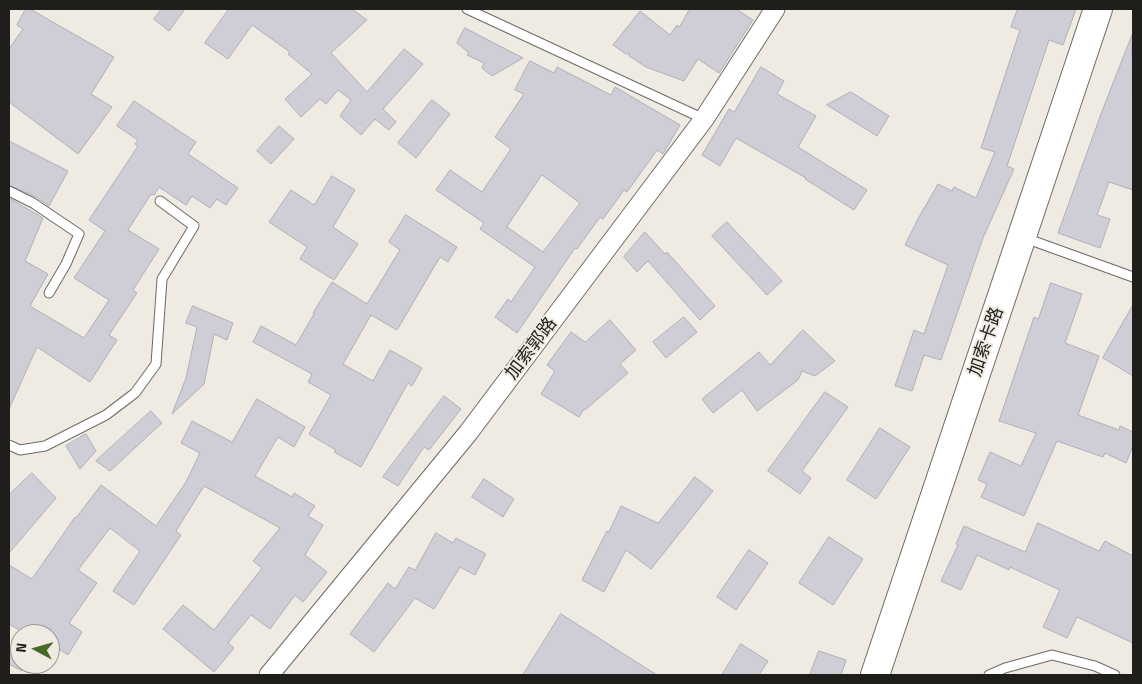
<!DOCTYPE html>
<meta charset="utf-8">
<style>
body{margin:0}
#map{position:relative;width:1142px;height:684px;overflow:hidden;background:#efeae2;font-family:"Titillium Web",sans-serif}
canvas{display:block}
.frame{position:absolute;inset:0;border:10px solid #201e1b;pointer-events:none}
.north{position:absolute;left:10px;top:624px;width:50px;height:50px;box-sizing:border-box;background:#efeae2;border:1px solid #9c9892;border-radius:50%;rotate:276deg;font-size:14px;font-weight:700;line-height:20px;text-align:center;color:#201e1b}
.north::after{content:'';display:block;margin:auto;width:18px;height:22px;background:#476b24;clip-path:polygon(50% 0,100% 100%,50% 72%,0 100%)}
</style>
<div id="map">
<canvas width="1142" height="684"></canvas>
<div class="frame"></div>
<div class="north">N</div>
</div>
<script>
const g = document.querySelector('canvas').getContext('2d');
g.lineJoin = 'round';
function fill(path, color) {
  g.fillStyle = color;
  g.fill(path, 'evenodd');
}
function trace(path, color, width, dash) {
  g.strokeStyle = color;
  g.lineWidth = width;
  g.lineCap = dash ? 'butt' : 'round';
  g.setLineDash(dash || []);
  g.stroke(path);
}
function label(font, color, halo, rows, align = 'center') {
  g.font = font + ' "Titillium Web","Noto Sans SC",sans-serif';
  g.lineWidth = 4;
  g.setLineDash([]);
  g.textBaseline = 'middle';
  g.strokeStyle = halo;
  g.fillStyle = color;
  for (const [text, x, y, turn = 0] of rows) {
    g.save();
    g.translate(x, y);
    g.rotate((+turn || 0) * Math.PI / 180);
    g.textAlign = isNaN(turn) ? turn : align;
    if (halo) g.strokeText(text, 0, 0);
    g.fillText(text, 0, 0);
    g.restore();
  }
}
const building = new Path2D(`
 M26,9H30L114,57L91,94L112,107L78,154L9,102V49L23,29L17,25Z
 M162,9H185L169,31L154,19Z
 M229,9H352L367,20L331,53L367,92L404,49L423,64L383,109L396,122L389,130L375,119L361,135L340,116L351,100L338,90L326,104L320,99L301,117L285,99L312,74L288,54L290,52L252,25L228,59L205,43Z
 M690,9H736L753,20L719,73L698,59L684,81L646,67L629,56L630,54H626L613,45L640,11L670,35L677,25L679,27Z
 M1018,9H1076L1063,45L1049,40L1007,166L1014,169L983,238L941,360L924,355L912,391L895,386L914,330L924,334L948,265L905,245L919,217L938,184L952,191L954,187L976,198L995,152L981,148L1020,30L1011,27Z
 M465,28L523,58L492,76L482,68L484,63L467,55L469,53L457,43Z
 M1132,35L1133,190L1109,182L1097,215L1110,219L1100,248L1058,233L1101,114Z
 M530,61L554,73L557,67L611,95L615,87L680,125L663,154L657,150L627,192L624,190L603,219L600,217L577,249L575,248L517,333L495,317L508,299L511,302L535,267L480,229L484,223L436,190L450,170L482,192L511,149L495,137L524,94L515,90ZM542,175L580,203L543,252L507,227Z
 M761,67L784,81L777,94L816,116L798,147L867,190L854,210L805,179L806,178L736,138L720,166L702,155L729,109L734,112Z
 M851,92L889,116L877,136L827,105Z
 M432,100L450,114L416,158L398,143Z
 M134,101L196,142L188,154L238,188L226,205L217,199L210,208L192,196L186,205L159,187L154,195L151,194L128,230L159,249L133,290L137,293L109,335L117,340L90,382L37,347L9,409V198L43,218L25,261L48,274L30,306L84,338L109,300L74,278L105,231L89,220L138,146L135,144L138,140L117,126Z
 M279,126L294,139L271,164L257,151Z
 M9,141L68,171L49,206L36,197L9,185Z
 M332,176L355,190L333,227L358,244L334,280L300,259L307,247L269,222L291,190L314,205Z
 M406,215L457,247L448,262L440,257L397,330L371,315L343,364L373,381L390,350L422,368L412,386L408,383L361,467L334,452L336,450L309,434L331,395L308,382L312,374L253,342L261,326L296,345L314,314L313,313L332,282L367,304L400,250L389,242Z
 M727,222L782,281L767,295L712,236Z
 M645,232L665,254L667,252L715,306L700,320L648,261L637,272L624,257Z
 M1051,283L1082,294L1065,343L1099,356L1078,415L1119,430L1120,426L1133,432V446L1126,463L1105,453L1103,457L1057,441L1024,516L981,497L987,484L978,480L990,452L1021,466L1036,433L999,421L1034,317L1038,319Z
 M1133,305V376L1103,358Z
 M193,306L233,323L227,340L214,334L204,384L172,414L186,378L197,327L186,323Z
 M684,317L697,332L666,358L653,342Z
 M610,320L636,350L620,364L628,373L585,410L584,409L579,417L541,394L555,371L547,365L571,332L585,342Z
 M803,330L835,361L815,376L802,371L798,380L757,411L742,390L713,413L702,399L759,352L770,365Z
 M825,392L848,407L802,471L811,478L800,494L768,471Z
 M444,396L461,409L429,450L424,447L398,486L383,477Z
 M257,399L305,427L294,447L278,437L255,476L292,497L294,493L315,506L308,516L323,525L305,555L327,572L303,602L295,595L270,629L251,615L228,643L234,648L214,672L163,629L183,605L214,630L262,568L253,561L280,528L204,486L176,531L181,535L134,605L113,591L140,551L110,528L78,570L97,583L69,623L82,632L68,655L50,643V634H22L23,632L9,624V565L32,579L75,517L76,518L101,485L156,526L186,482L200,453L181,443L192,421L232,442Z
 M151,411L162,423L110,471L96,461Z
 M880,428L910,447L876,499L847,480Z
 M86,434L96,451L80,469L66,446Z
 M32,473L56,498L9,553V495Z
 M695,477L713,491L651,569L626,550L604,592L582,580L607,531L609,532L621,506L658,523Z
 M484,479L514,499L503,517L472,497Z
 M1038,523L1099,551L1105,541L1133,556V643L1077,617L1067,638L1043,627L1060,590L1010,567L1009,570L977,555L961,590L941,581L958,545L956,544L964,526L1025,552Z
 M436,533L453,543L456,538L486,554L475,575L460,567L434,609L415,598L374,652L350,634L388,583L395,589L409,567L415,570Z
 M829,537L863,559L833,605L799,583Z
 M749,550L768,563L736,610L717,597Z
 M561,614L616,649L657,675H523Z
 M20,637V664H26L22,671L9,664V658Z
 M741,644L768,661L759,675H722Z
 M819,651L846,660L841,675H810Z`);
fill(building, '#cfcdd5');
trace(building, '#b0afb7', 1);
const lane = new Path2D(`
 M467,9L704,119
 M9,191L33,203L79,234L66,264L49,293
 M1025,238L1133,277
 M9,445L20,450L45,446L106,415L135,393L156,364L162,279L194,226L160,201
 M989,675L1005,668L1052,655L1095,666L1115,675`);
const street = new Path2D(`
 M269,675L468,433L704,119L775,9`);
const primary = new Path2D(`
 M875,675L1098,9`);
trace(lane, '#6f6a64', 11);
trace(street, '#6f6a64', 21);
trace(primary, '#6f6a64', 30);
trace(lane, '#fff', 9);
trace(street, '#fff', 19);
trace(primary, '#fff', 28);
label('18px', '#201e1b', '#efeae2', [
 ["加索卡路",987,342,-71],
 ["加索郭路",532,349,-53]
]);
</script>
